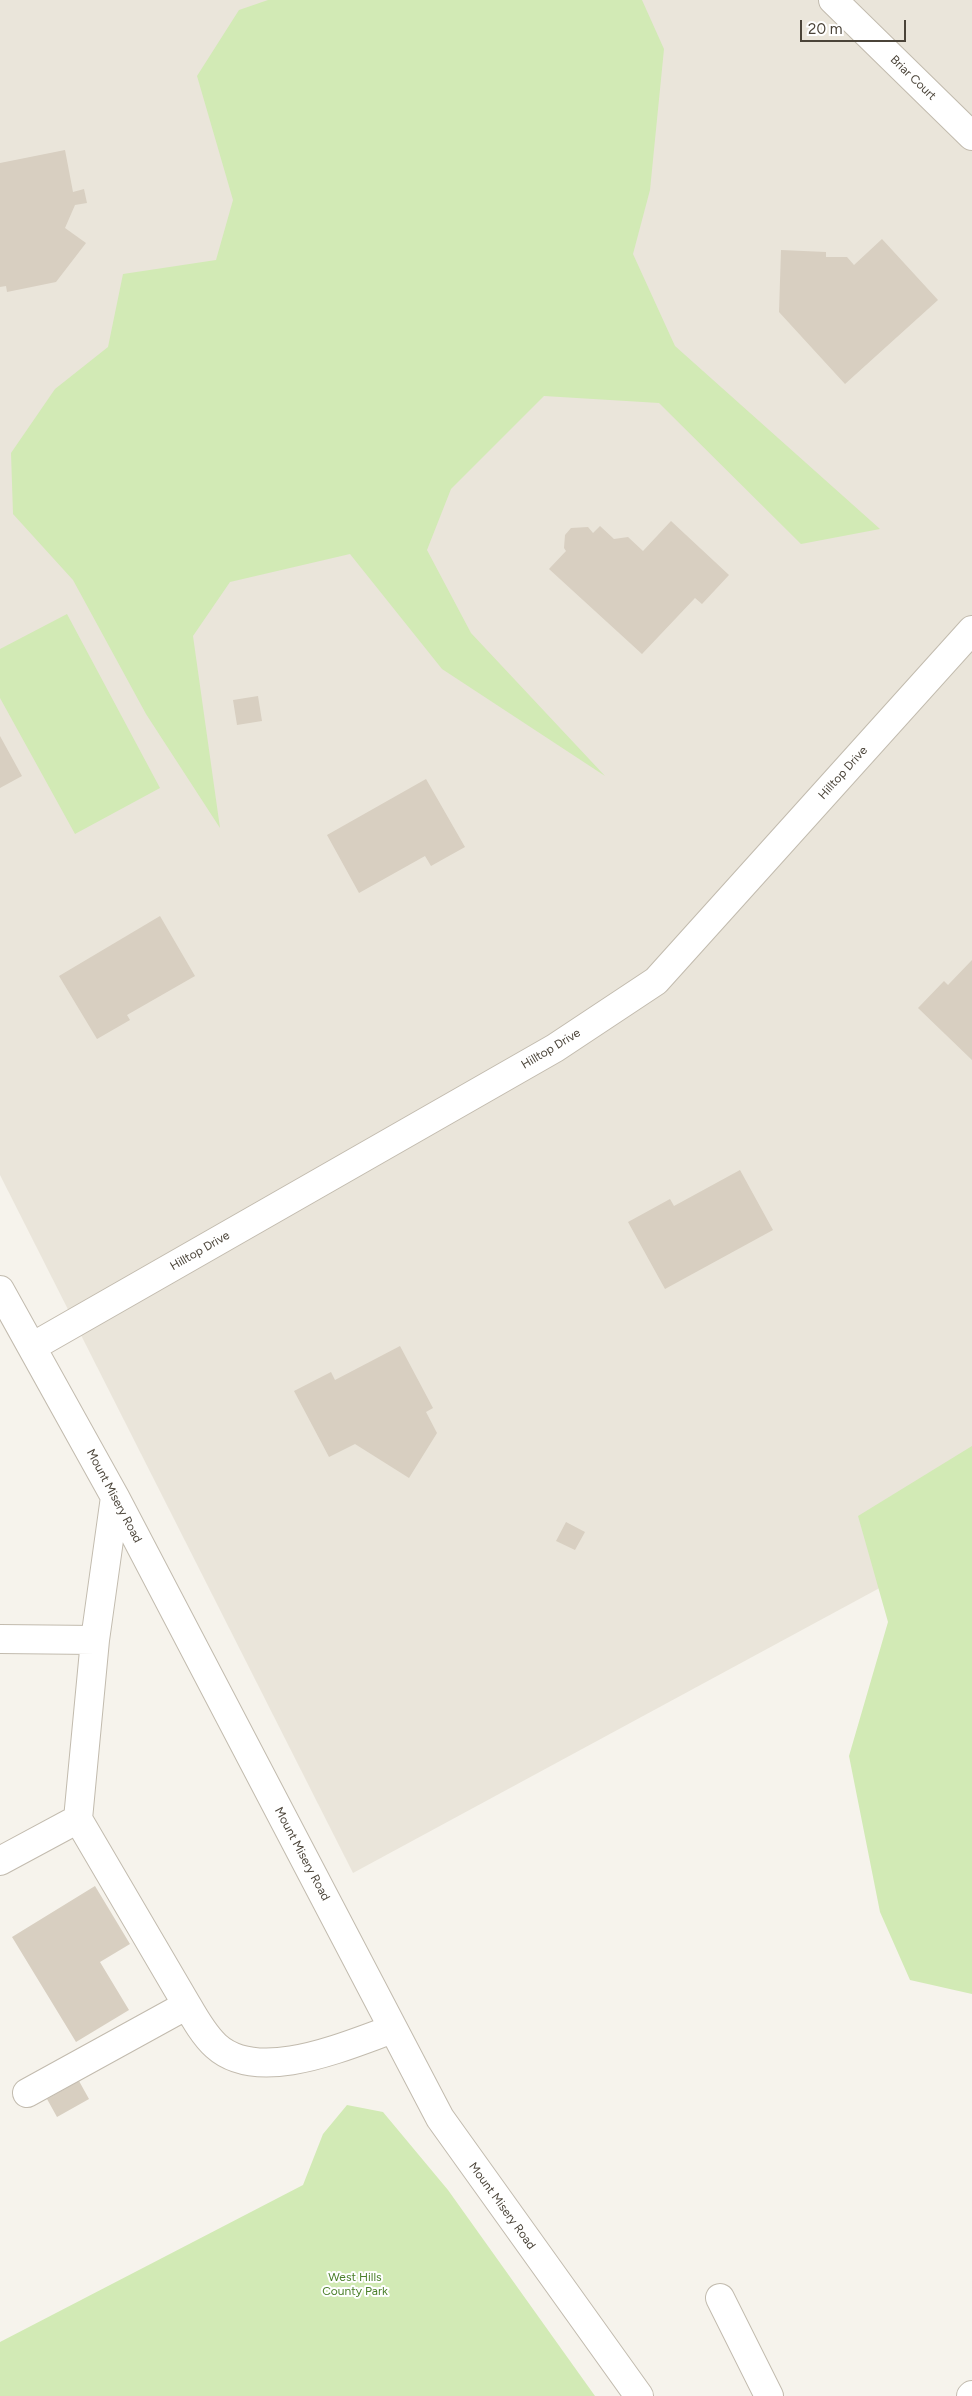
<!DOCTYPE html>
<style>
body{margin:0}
#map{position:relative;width:972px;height:2396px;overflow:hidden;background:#f6f3ec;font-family:Figtree,sans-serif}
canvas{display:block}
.scale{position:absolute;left:800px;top:20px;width:106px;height:22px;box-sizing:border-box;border:2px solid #4b4439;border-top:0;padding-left:6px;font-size:15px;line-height:18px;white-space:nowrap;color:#4b4439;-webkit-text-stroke:4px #fff;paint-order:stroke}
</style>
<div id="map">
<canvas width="972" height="2396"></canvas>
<div class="scale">20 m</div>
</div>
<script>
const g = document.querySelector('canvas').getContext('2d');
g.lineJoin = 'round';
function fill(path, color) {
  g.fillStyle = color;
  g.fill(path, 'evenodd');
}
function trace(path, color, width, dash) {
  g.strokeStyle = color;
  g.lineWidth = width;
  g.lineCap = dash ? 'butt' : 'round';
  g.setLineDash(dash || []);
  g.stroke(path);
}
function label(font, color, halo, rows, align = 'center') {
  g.font = font + ' Figtree,sans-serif';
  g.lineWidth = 4;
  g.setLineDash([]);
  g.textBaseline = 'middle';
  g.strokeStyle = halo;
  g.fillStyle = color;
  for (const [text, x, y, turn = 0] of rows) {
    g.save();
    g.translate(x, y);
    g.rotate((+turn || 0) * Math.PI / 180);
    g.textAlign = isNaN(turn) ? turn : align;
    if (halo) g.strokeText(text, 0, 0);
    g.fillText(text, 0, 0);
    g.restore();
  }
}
fill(new Path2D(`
 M0,0H972V1538L353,1873L0,1175Z`), '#eae5da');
fill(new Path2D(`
 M268,0H642L664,49L650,190L633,254L675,346L880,529L801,544L659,403L544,396L451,489L427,550L471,633L605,776L442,669L350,554L230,582L193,636L220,828L146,714L73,580L13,514L11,453L55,389L108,347L123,274L216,260L233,200L197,76L239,10Z
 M67,614L160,788L75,834L0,698V649Z
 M972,1446V1994L910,1980L880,1912L849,1756L888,1622L858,1516Z
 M347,2105L383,2112L448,2190L595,2396H0V2342L303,2185L323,2134Z`), '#d2eab5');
fill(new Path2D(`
 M65,150L73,192L84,189L87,203L75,205L65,228L86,243L56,282L7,292L6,286L0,287V163Z
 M882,239L938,300L845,384L779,312L781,250L826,252V257H847L854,265Z
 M671,521L729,575L702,604L695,598L642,654L549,569L566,551L564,548L565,535L571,528L588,527L593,533L600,526L614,539L628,537L643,551Z
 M258,696L262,721L237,725L233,700Z
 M0,736L22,776L0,788Z
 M426,779L465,847L431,866L425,856L359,893L327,835Z
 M160,916L195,976L127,1015L130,1020L97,1039L59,976Z
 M972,960V1060L918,1008L944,981L948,985Z
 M740,1170L773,1230L665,1289L628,1222L670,1199L674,1206Z
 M400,1346L433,1408L426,1412L437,1433L409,1478L355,1444L329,1457L294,1391L331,1372L335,1380Z
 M566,1522L585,1532L575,1550L556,1541Z
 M95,1886L130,1944L100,1962L129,2010L76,2042L12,1937Z
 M79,2081L89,2099L57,2117L47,2099Z`), '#d8cfc1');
const minor = new Path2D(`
 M833,0L972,136
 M0,1290L115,1497L440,2118L639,2396
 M32,1347L555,1048L656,981L972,630
 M115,1497L95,1640L78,1819L187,2005C195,2019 204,2035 216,2046C259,2085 347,2045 393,2029
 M0,1639L95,1640
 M0,1861L78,1819
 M27,2093L187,2005
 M720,2298L769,2396
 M971,2396L972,2395`);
trace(minor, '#c2bbae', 30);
trace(minor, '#fff', 28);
label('12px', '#4b4439', '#fff', [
 ["Briar Court",913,78,44],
 ["Hilltop Drive",843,773,-48],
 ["Hilltop Drive",551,1049,-31],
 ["Hilltop Drive",200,1251,-30],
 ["Mount Misery Road",114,1496,62],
 ["Mount Misery Road",302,1854,62],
 ["Mount Misery Road",502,2206,54]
]);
label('12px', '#4a7f2a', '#fff', [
 ["West Hills",355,2277],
 ["County Park",355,2291]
]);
</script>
